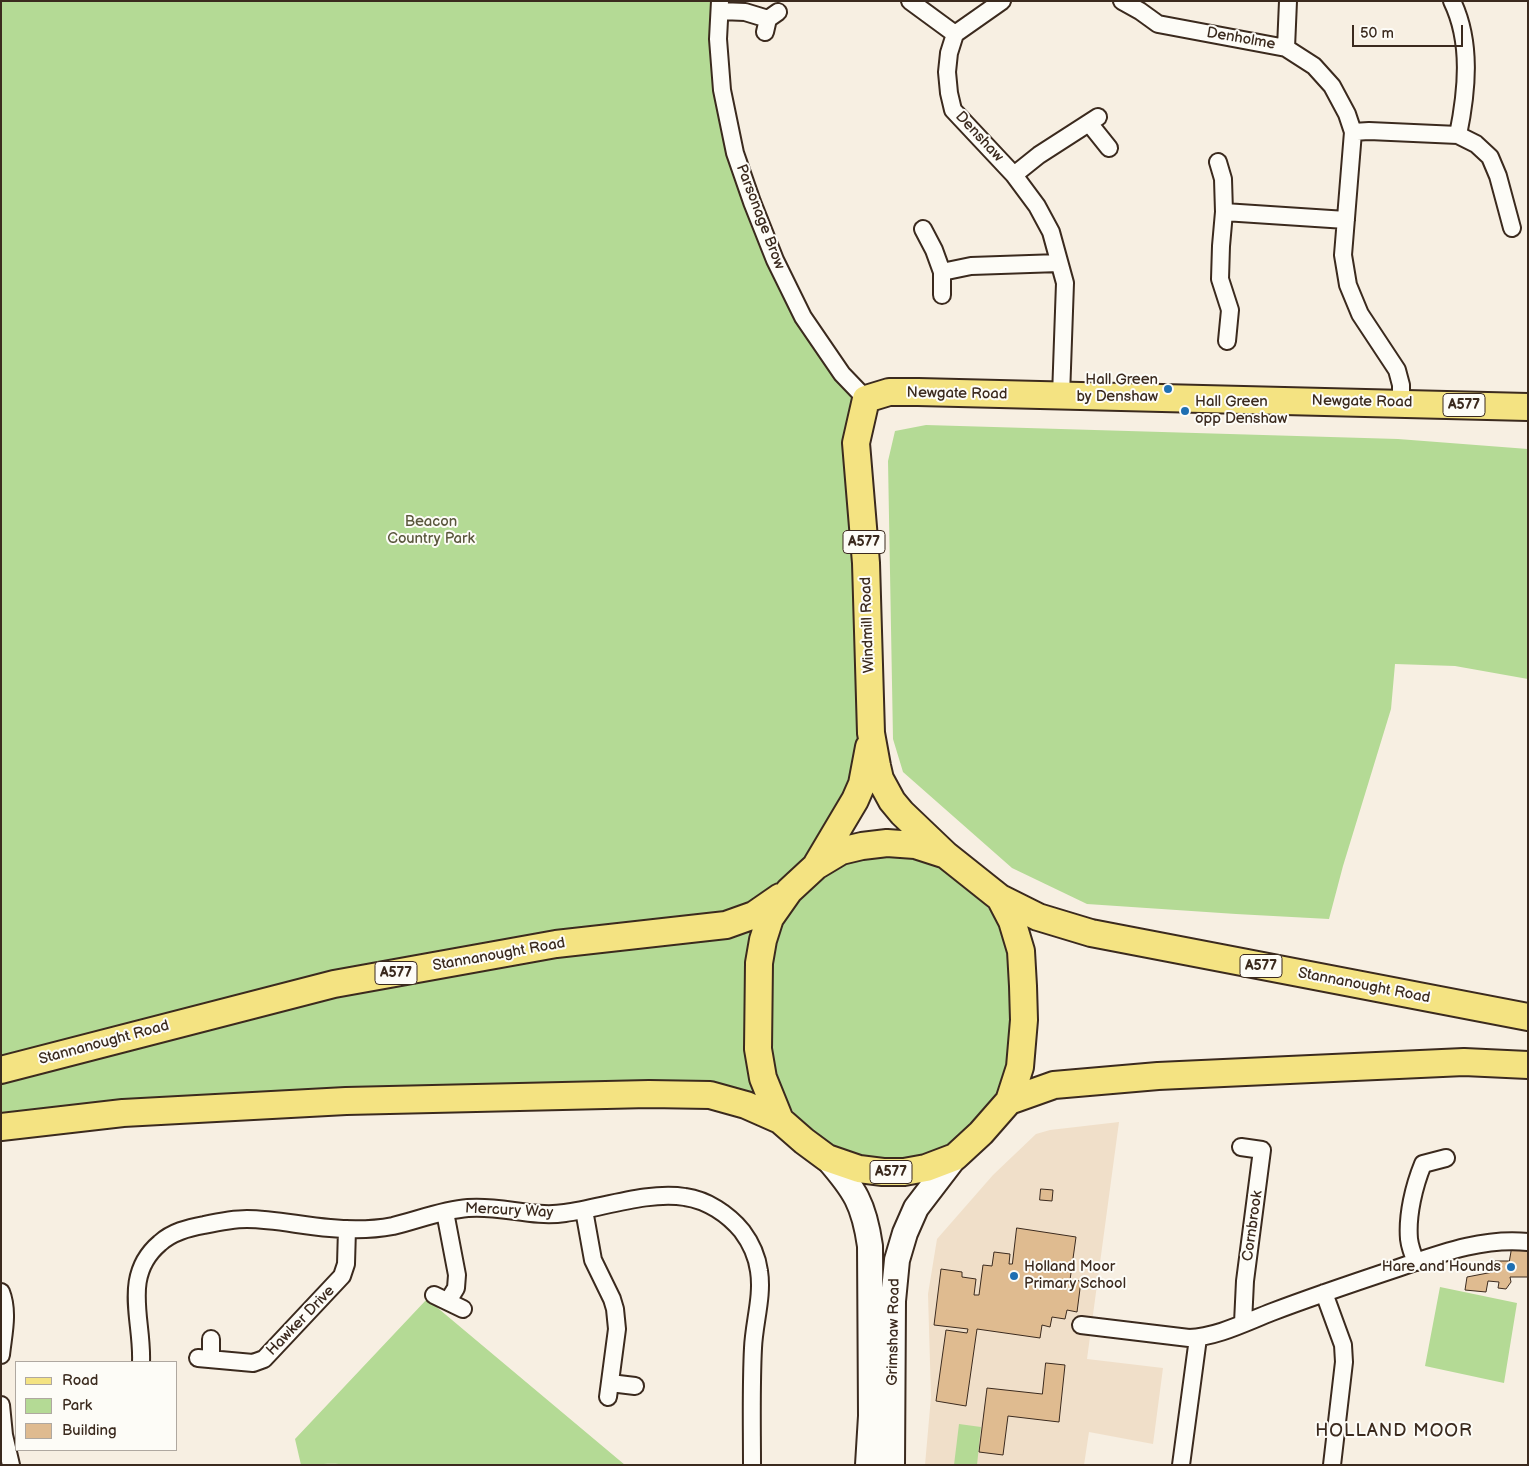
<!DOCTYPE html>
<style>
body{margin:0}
#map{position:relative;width:1529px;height:1466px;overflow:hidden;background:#f7efe2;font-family:"Balsamiq Sans",sans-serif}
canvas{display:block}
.frame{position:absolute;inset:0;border:2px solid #3b2a1e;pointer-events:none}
.legend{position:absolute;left:15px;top:1361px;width:162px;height:90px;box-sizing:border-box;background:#fdfcf7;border:1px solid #afa8a0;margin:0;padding:6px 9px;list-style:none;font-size:15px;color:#3b2a1e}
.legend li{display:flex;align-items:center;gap:10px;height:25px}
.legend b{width:25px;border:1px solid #afa8a0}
.scale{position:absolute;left:1352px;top:25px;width:111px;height:22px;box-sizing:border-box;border:2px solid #3b2a1e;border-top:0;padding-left:6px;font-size:15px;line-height:18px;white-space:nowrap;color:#3b2a1e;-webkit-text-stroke:4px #fdfcf7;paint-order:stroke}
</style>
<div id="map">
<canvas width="1529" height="1466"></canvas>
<div class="frame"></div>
<ul class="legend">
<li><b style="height:6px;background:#f4e382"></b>Road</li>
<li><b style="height:14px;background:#b4da95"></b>Park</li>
<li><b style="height:14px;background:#dfbb90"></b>Building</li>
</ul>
<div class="scale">50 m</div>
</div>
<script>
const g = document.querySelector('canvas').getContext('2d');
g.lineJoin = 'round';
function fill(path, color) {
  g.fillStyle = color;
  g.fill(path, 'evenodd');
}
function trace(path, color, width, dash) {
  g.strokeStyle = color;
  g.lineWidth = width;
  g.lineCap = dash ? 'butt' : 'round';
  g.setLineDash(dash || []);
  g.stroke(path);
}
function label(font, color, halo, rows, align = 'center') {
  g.font = font + ' "Balsamiq Sans",sans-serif';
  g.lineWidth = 4;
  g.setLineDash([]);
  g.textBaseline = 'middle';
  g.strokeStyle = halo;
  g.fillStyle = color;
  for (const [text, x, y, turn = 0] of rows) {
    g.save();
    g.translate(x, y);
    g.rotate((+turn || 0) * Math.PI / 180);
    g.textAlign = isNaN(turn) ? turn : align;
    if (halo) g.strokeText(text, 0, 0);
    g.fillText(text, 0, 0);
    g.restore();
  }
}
fill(new Path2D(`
 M1119,1122L1087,1359L1163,1368L1153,1444L1089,1432L1084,1465H925L931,1397L928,1294L937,1239L993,1175L1036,1134L1050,1130Z`), '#f0dfc9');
fill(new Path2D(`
 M1,1H720L722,90L775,260L866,399L871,733L816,866L754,915L556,944L1,1070Z
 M926,425L1398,439L1528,449V679L1455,666L1395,664L1391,709L1343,866L1329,919L1236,914L1087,904L1012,868L903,772L893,739L888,461L895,431Z
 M882,856C905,856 930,860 950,872C957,877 964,884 970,889C990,906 1003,927 1008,953C1011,970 1010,988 1011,1006C1011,1027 1012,1048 1008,1068C1006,1077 1002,1090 997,1097C991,1106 966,1133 958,1140C944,1151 922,1158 904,1160C851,1166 796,1134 778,1083C770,1060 770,1036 770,1013C769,989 769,965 774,942C782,910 809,880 839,867C852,860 867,858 882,856Z
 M756,925L747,950V1042L759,1099L1,1116V1079L351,988Z
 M1440,1287L1517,1303L1504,1383L1425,1366Z
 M427,1299L625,1465H344C336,1462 312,1465 301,1465L295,1439Z
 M959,1424L981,1427L977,1465H954Z`), '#b4da95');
const building = new Path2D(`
 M1041,1189L1053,1190L1052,1201L1040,1200Z
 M1017,1228L1076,1237L1070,1280L1081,1281L1077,1312L1067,1310L1065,1319L1052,1317L1050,1327L1042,1325L1040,1338L977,1329L966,1406L936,1401L946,1330L967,1333L968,1329L934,1325L941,1269L962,1272V1277L976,1279L974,1295H979L983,1265L992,1266L994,1252L1010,1254L1009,1264H1012Z
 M1512,1248L1528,1249V1277H1510L1511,1282L1506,1289L1498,1288L1499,1282L1488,1281L1486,1292L1465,1290L1467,1277L1493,1272L1495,1261H1509Z
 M1046,1363L1065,1365L1059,1422L1008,1416L1003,1455L979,1452L987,1388L1042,1394Z`);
fill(building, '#dfbb90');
trace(building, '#3b2a1e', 1);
const street = new Path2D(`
 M720,1L718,39L722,90L735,153L752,202L775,260L803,317L842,374L866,399
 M910,1L955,34
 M1002,1L955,34L949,53L947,72L949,93L953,110L1014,175L1037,206L1051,232L1065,283L1061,396
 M1122,1L1140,11L1158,24L1286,48L1314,66L1332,86L1347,114L1353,132L1343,255L1348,285L1360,314L1397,370L1401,385V403
 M1452,1C1472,42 1467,91 1458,135
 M720,11L745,12L768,19
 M765,32L768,19L778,12
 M1286,48L1288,1
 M1089,123L1109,148
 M1353,132L1369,131L1458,135L1476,144L1490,157L1498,176L1512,228
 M1218,162L1223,179L1224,212
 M1014,175L1039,155L1098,117
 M923,229L934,250L942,272V295
 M942,272L971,266L1059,263
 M1227,341L1230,310L1220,279L1221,246L1224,212L1346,220
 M1241,1147L1262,1150L1245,1281L1243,1323
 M584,1210L593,1260L612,1299L615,1309L617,1329L608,1397
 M445,1212L457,1275L456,1288L448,1301
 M1416,1262C1413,1255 1410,1247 1409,1239C1407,1215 1414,1186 1423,1164L1446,1158
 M1,1292C9,1312 3,1335 1,1355
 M1324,1293L1343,1345L1344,1362L1332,1465
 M434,1295L463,1309
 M1081,1325L1189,1338C1217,1337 1246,1322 1272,1312C1314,1296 1356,1282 1398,1268C1439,1254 1484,1237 1528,1242
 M198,1358L253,1363L264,1359L342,1276L346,1264L347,1229
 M211,1359V1339
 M141,1362C143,1320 121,1276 160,1243C172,1232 188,1228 204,1225C218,1222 233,1219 247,1219C275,1219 302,1226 330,1228C350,1230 372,1230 393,1226C418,1220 442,1210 468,1208C501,1205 532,1218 565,1213C602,1208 648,1191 685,1197C707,1200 728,1214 742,1231C751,1243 757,1256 759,1271C763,1296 754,1323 753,1348C751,1387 752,1426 752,1465
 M610,1383L635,1386
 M1,1405L4,1435L11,1465
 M1181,1465L1198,1338`);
const secondary = new Path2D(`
 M827,1158C855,1190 864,1204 870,1246L871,1416L868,1465
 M892,1465L893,1301L897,1260L905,1233L916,1208L955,1157`);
const primary = new Path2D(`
 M887,843L915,845L946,855L1000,898L1012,921L1021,951L1023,986L1024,1020L1020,1067L1009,1101L981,1133L955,1157L926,1168L904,1172H883L859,1169L827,1158L804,1141L780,1120L763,1078L758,1049L759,963L763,940L770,918L789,891L816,866L841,851L862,846Z
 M946,855L902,813L892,801L880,779L877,766L871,733L866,563L856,443L866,399L889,392H918L1528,407
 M817,864L855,800L862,784L869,747
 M1000,898L1038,917L1091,933L1528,1017
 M1,1070L334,984L556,944L726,925L754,915L780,897
 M1009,1101L1054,1085L1158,1076L1464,1062L1528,1065
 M1,1127L123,1113L346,1101L649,1094L710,1095L746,1105L780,1120`);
trace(street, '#3b2a1e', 20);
trace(secondary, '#3b2a1e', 28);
trace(primary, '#3b2a1e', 30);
trace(street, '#fdfcf7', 16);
trace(secondary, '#fdfcf7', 24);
trace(primary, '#f4e382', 26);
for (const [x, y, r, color] of [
 [1168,389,5,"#1f6fb2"],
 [1185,411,5,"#1f6fb2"],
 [1511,1267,5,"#1f6fb2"],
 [1014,1276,5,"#1f6fb2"]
]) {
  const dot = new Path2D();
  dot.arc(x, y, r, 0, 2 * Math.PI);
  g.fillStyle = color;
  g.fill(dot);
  trace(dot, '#fdfcf7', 2);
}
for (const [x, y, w] of [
 [1464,405,42],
 [864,542,42],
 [1261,966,42],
 [396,973,42],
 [891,1172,42]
]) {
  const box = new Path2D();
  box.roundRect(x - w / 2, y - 11.5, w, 23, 4);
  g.fillStyle = '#fdfcf7';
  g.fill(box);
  trace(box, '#3b2a1e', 1);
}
label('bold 14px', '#3b2a1e', null, [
 ["A577",1464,405],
 ["A577",864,542],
 ["A577",1261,966],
 ["A577",396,973],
 ["A577",891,1172]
]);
label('15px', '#3b2a1e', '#fdfcf7', [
 ["Denholme",1241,39,10],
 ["Denshaw",979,137,47],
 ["Parsonage Brow",760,217,69],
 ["Newgate Road",957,394,1],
 ["Newgate Road",1362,402,1],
 ["Windmill Road",868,625,-92],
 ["Stannanought Road",499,955,-10],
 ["Stannanought Road",1364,986,11],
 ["Stannanought Road",104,1043,-15],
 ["Mercury Way",509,1211,3],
 ["Cornbrook",1253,1226,-82],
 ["Hawker Drive",301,1321,-46],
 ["Grimshaw Road",894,1332,-89]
]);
label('15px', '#3b2a1e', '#fdfcf7', [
 ["Hall Green",1158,380],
 ["by Denshaw",1158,397],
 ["Hall Green",1195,402,"left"],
 ["opp Denshaw",1195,419,"left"],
 ["Holland Moor",1024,1267,"left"],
 ["Primary School",1024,1284,"left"],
 ["Hare and Hounds",1501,1267]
], 'right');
label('15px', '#59563c', '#fdfcf7', [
 ["Beacon",431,522],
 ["Country Park",431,539]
]);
g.letterSpacing = '1px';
label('18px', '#3b2a1e', '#fdfcf7', [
 ["HOLLAND MOOR",1394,1431]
]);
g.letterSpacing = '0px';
</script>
